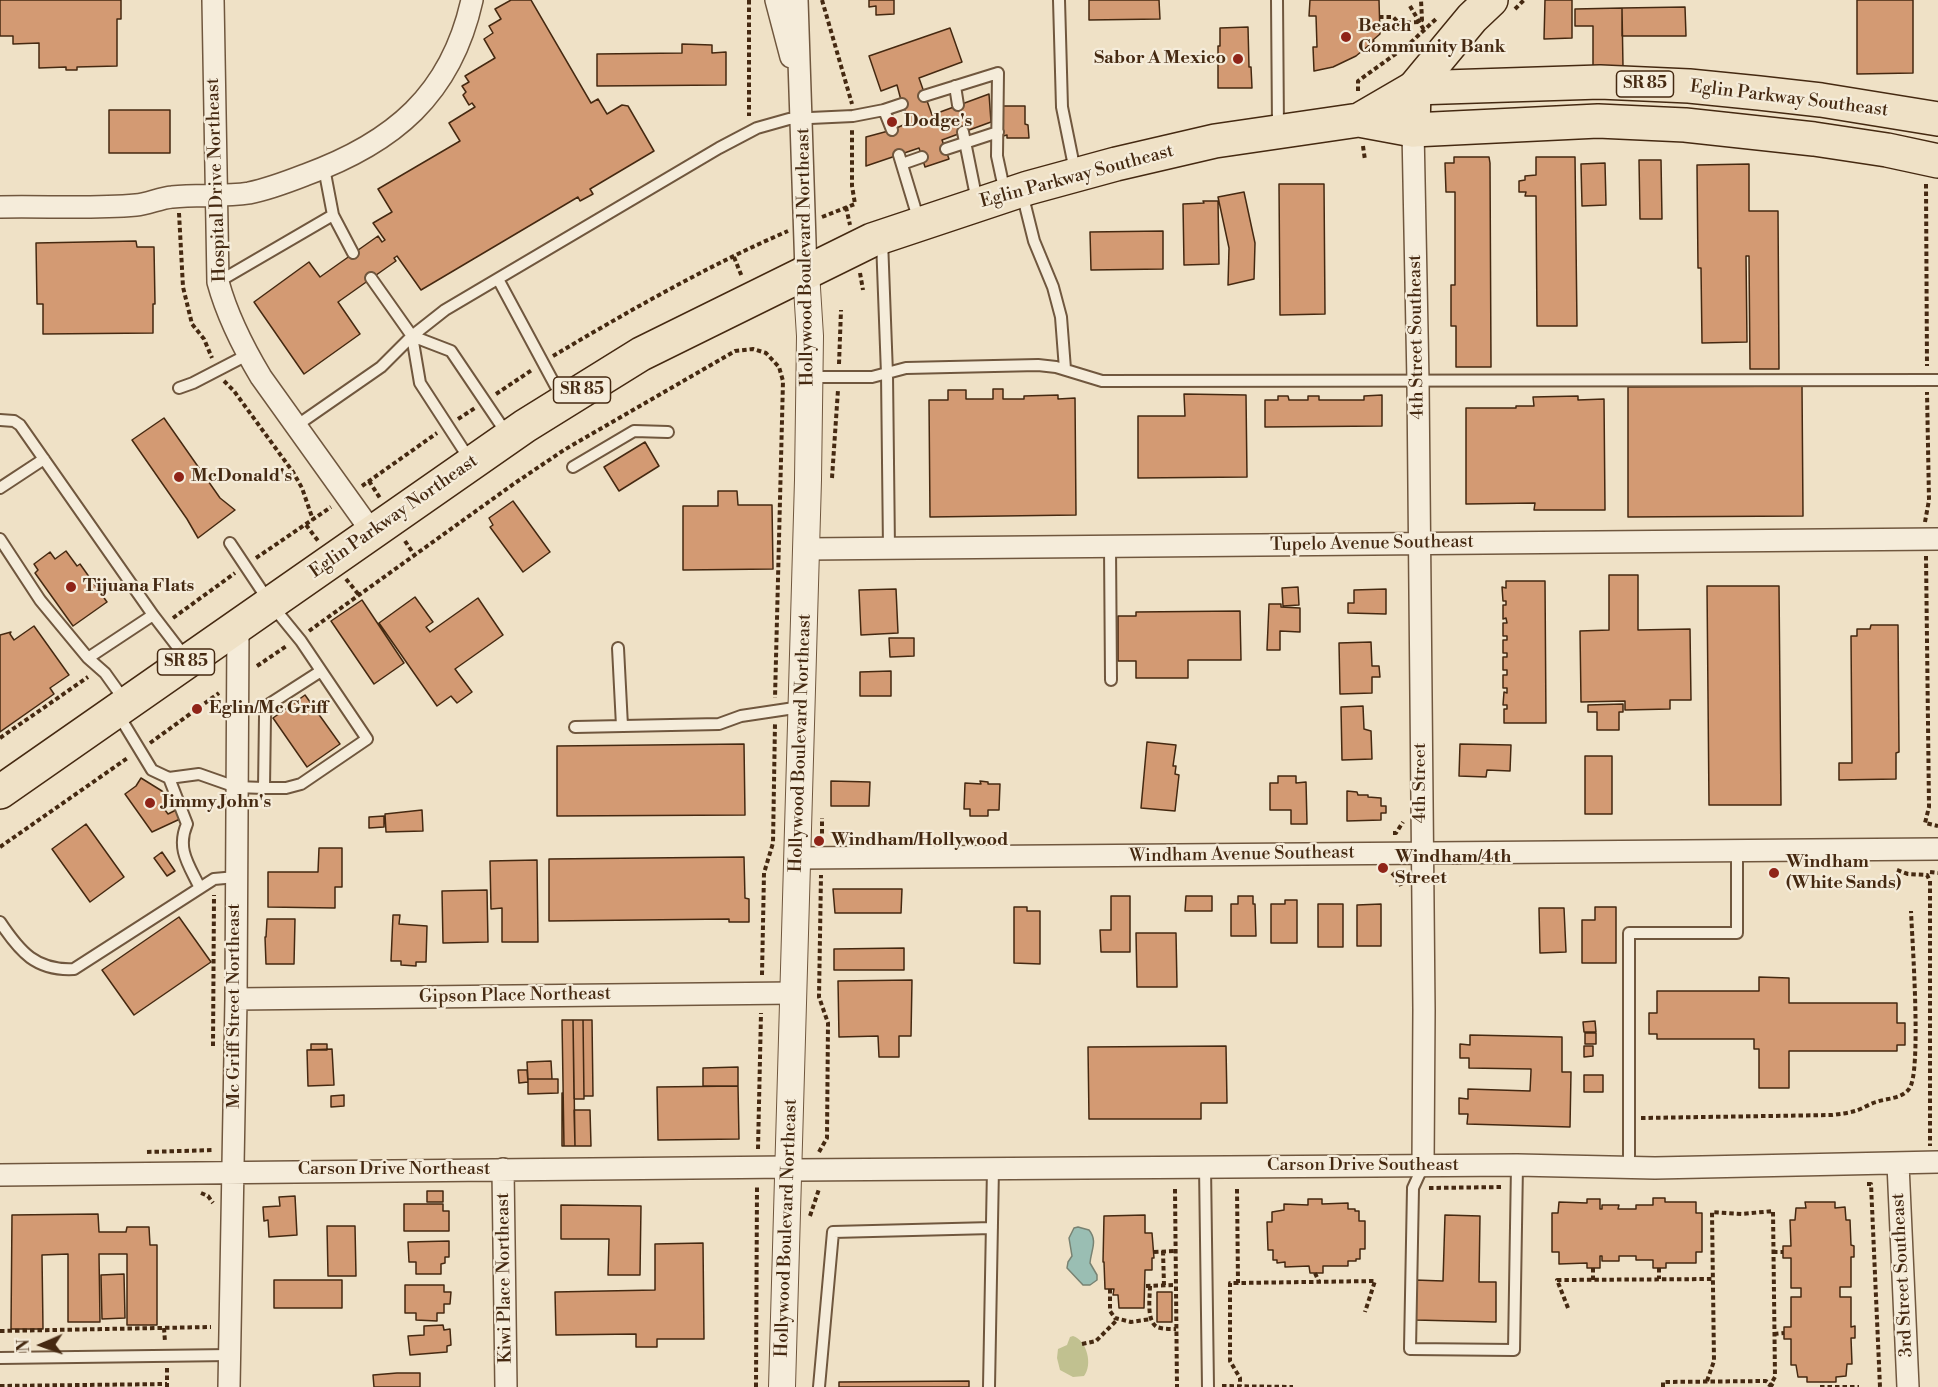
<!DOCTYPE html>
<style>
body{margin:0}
#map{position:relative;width:1938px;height:1387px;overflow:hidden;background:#efe1c6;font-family:"Libre Bodoni",serif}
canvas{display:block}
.north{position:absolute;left:12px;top:1315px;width:60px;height:60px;-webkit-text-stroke:4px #f5ecda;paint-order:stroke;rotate:268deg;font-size:16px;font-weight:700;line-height:24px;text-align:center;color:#452911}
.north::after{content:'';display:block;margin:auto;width:21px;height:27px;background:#452911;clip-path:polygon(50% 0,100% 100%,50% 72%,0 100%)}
</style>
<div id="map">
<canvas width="1938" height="1387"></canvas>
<div class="north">N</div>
</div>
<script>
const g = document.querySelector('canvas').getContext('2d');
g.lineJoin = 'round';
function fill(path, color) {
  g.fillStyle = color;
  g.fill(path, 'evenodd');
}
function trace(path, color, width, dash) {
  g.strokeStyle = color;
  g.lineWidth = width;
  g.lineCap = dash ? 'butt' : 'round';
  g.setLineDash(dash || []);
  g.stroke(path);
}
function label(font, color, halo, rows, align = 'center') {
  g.font = font + ' "Libre Bodoni",serif';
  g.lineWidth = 4.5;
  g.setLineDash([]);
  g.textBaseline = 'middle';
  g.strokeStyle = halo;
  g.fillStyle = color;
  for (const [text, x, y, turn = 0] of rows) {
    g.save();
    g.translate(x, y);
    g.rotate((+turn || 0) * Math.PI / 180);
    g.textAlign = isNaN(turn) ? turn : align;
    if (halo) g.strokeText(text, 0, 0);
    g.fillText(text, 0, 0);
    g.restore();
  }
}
fill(new Path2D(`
 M1073,1336C1087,1340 1093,1365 1084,1376L1073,1377L1060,1370L1057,1358L1058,1349L1067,1345L1070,1337Z`), '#c1c190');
const water = new Path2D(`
 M1078,1227L1089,1230C1098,1241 1091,1250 1090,1263L1097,1275V1280L1090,1285H1083L1067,1268L1068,1262L1072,1256L1069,1238L1074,1228Z`);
fill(water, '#9abeb3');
trace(water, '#788272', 1.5);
const building = new Path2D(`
 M0,0H121V19H117V66L77,67V70H66V67L39,68V43L13,44V36H0Z
 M511,0H531L591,103L598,99L607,114L622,105L628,106L654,151L590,189L593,194L580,201L578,197L421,290L397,256L394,258L396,261L338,302L360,334L304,374L254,302L309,262L320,277L378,236L382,242L385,240L373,223L392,212L378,189L460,141L449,123L475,107L472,103L469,105L463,95L466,92L462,86L469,82L465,76L495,58L484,39L493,33L489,26L501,19L495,9Z
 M869,0H894V14L876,15V6L869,7Z
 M1089,0H1159L1160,19L1089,20Z
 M1310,0H1379L1380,34L1373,40L1374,41L1356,56L1333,67L1314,71L1313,47H1317L1316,16H1309Z
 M1545,0H1572V38L1544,39Z
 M1857,0H1913V73L1857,74Z
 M1685,7L1686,36H1622V8Z
 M1622,8L1623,67H1593V26H1575V9Z
 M1248,27L1249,67H1251L1252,88H1218V46H1220V28Z
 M950,28L962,62L919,78L932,115L989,94L991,122L942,140L949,159L925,167L919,148L866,166V137L892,130L910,122L902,104L897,85L881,91L869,56Z
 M682,44L712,45V53L726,52V85L597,86V54L682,53Z
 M1003,106H1025V124L1028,125L1029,138H1007V135L1003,136Z
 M109,110H170V153H109Z
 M1454,157H1489L1490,163L1491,367H1456V326H1451V285H1455V192H1446L1445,163H1454Z
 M1536,157H1575L1577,326H1537L1536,196H1525L1526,192H1519V181L1525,180V176L1536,175Z
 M1639,160H1661L1662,219H1640Z
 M1605,163L1606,205L1582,206L1581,164Z
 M1749,164V211H1778L1779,369H1750L1749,256H1746L1747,342L1702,343L1701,268H1698L1697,165Z
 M1279,184H1324L1325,314L1280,315Z
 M1244,192L1255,243L1254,279L1228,285L1229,248L1218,197Z
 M1203,201H1218L1219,264L1184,265L1183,204L1204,203Z
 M1163,231V269L1091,270L1090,232Z
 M136,241L137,247H154L155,304H153V333L43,334V304H37L36,243Z
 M1802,386L1803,516L1628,517V387Z
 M993,389H1003V399H1024V396L1058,395V399L1075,398L1076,515L930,517L929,400H948V390H966V399H993Z
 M1184,394L1246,395L1247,477L1138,478V416H1185Z
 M1382,395V426L1265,427V400H1278V396H1288L1289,400H1308V396H1319V400H1364V396Z
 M1578,396V400L1604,399L1605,510H1534L1535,503L1466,504V408H1516V406H1534L1533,397Z
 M164,418L220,498L235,510L198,538L187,519L132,440Z
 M645,442L659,466L619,491L604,467Z
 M718,491H737L738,505H772L773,569L683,570V506H718Z
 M513,501L550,552L523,572L490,527L493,525L489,518Z
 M66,551L77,566L80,564L107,602L73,626L35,573L38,570L34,564L50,552L55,559Z
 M1609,575H1638V630L1690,629L1691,700H1670V709L1625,710V701L1581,702L1580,631L1609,630Z
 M1506,581H1545L1546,723H1504V709H1507V705H1503L1504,692L1507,693V688H1503V675H1507V670H1503V657H1507V653H1503V640H1507V636H1503V623H1507L1506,618L1503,619V605H1506V601H1503L1502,587L1506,588Z
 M1707,586H1779L1781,805H1709Z
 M1298,587L1299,605L1283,606L1282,588Z
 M896,589L898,633L861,635L859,590Z
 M1386,589V614L1348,613V603H1354V590Z
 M415,597L433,622L426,627L430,632L478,598L503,635L455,669L472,692L457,703L451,696L437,706L379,623Z
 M362,600L404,663L374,684L331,621Z
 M1269,604H1281V607L1300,608V632L1280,631V650H1267Z
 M1240,611L1241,660H1188V678H1136V661H1118V616H1136V612Z
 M1871,625H1898L1899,752L1896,753V779L1839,780V763H1852L1851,636H1857V629H1870Z
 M34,626L69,675L50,688L54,694L0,732V635L11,632L10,634L14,640Z
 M889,638H914V656L890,657Z
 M1371,642L1372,666H1379L1380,677H1372V693L1340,694L1339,643Z
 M891,671V696H860V672Z
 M305,695L340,744L307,767L273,718Z
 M1623,704V712H1619V730H1597V712H1588V705Z
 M1363,706L1364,729L1371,731L1372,759L1342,760L1341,707Z
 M1147,742L1176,745L1173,766H1176L1175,774L1179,775L1175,811L1141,808Z
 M744,744L745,815L557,816V746Z
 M1460,744L1511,745L1510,771L1487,770L1486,777L1459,776Z
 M1585,756H1612V814H1585Z
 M1278,776H1296V783L1306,782L1307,824H1291V810H1270V783H1278Z
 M141,778L162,791L172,805L165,810L168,814L176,810L180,819L152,832L125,794L136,786Z
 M831,781L870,782L869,806H831Z
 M980,781L988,782V784H1000L999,810H988V816H970V809H964L965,783L981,784Z
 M1347,791L1357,792L1358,795H1368V797L1381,798V806H1386V813H1381V820L1347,821Z
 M422,810L423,831L386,832L385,814Z
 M384,816V827L369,828V817Z
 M86,824L124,877L90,902L52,849Z
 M319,848H342V887H335V908L268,907V872H318Z
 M162,852L175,871L167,876L154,858Z
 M744,857L745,898L749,899V922H729V919L549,921V859Z
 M537,860L538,942H502V908L491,909L490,861Z
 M833,889H902L901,913H835Z
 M487,890L488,942L443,943L442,891Z
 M1111,896H1130V952H1101L1100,930H1111Z
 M1186,896H1212V911H1185Z
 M1238,896H1253V904H1255L1256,936H1231V904H1238Z
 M1285,900H1297V943H1271V904H1285Z
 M1318,904H1343V947H1318Z
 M1381,904V946H1357V905Z
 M1014,907H1027V911H1040V964L1014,963Z
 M1595,907H1616V963H1582V920H1595Z
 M1539,908H1564L1566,952L1540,953Z
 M393,915H400L399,924L427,926L426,962H416V966L401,965V961H391Z
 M179,917L211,962L134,1015L102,970Z
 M267,919H295L294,964H266L265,937H266Z
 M1136,933H1176L1177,987H1137Z
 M904,948V970H834V949Z
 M1759,977L1789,978V1003H1897V1023H1905V1045H1897V1051H1789V1088H1759V1049H1754V1039H1657V1034H1649V1013H1657V991H1759Z
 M912,980L911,1036H899V1057H879L878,1036L839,1037L838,981Z
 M562,1020H573L575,1146H564Z
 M573,1020H583L584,1099H574Z
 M583,1020H592L593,1096H584Z
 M1595,1021L1596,1032H1584L1583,1022Z
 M1585,1033H1596V1044H1585Z
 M1470,1035L1562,1037V1072H1571L1570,1127L1467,1124L1468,1114H1459V1098L1468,1099V1089L1530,1091L1531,1071V1069L1469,1068V1058H1460V1044L1470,1045Z
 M311,1044H327V1050H311Z
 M1226,1046L1227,1103H1201V1119H1089L1088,1047Z
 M1584,1046H1593V1056L1584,1057Z
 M332,1049L334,1085L308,1086L307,1050Z
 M551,1061L552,1079H528L527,1062Z
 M738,1067V1086H703V1068Z
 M518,1070H527L528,1082L519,1083Z
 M1584,1075H1603V1092H1584Z
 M528,1079H558V1093L528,1094Z
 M738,1086L739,1139L658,1140L657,1087Z
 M562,1093H563L564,1146H562Z
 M344,1095V1106L331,1107V1096Z
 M574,1110H590L591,1146H575Z
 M427,1191H443V1202H427Z
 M295,1196L297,1235L269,1237L268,1220L264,1221L263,1207L280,1206L279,1197Z
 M1653,1198H1665V1202H1696V1213H1702V1252H1696V1263H1666V1268H1653V1260H1636V1256H1619V1261H1602V1256H1600V1268H1587V1263L1559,1264V1252H1552V1213H1558L1559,1202L1587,1203V1199H1600V1209H1602V1205H1619L1618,1209H1636V1205H1653Z
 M1308,1199H1322V1204L1348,1203V1209H1355V1211H1359V1221H1365V1249H1360V1259H1356V1261H1348V1266H1323V1273H1310L1309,1266L1285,1267V1262L1277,1263V1260H1273V1250H1268L1267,1222H1272V1212L1284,1210V1204L1308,1205Z
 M1805,1202H1835V1208L1845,1207L1846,1220H1850L1851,1245L1854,1246V1257H1851V1287H1840V1297H1851V1327L1855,1326V1338H1851L1852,1364H1847L1846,1376L1836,1377V1382H1807V1377H1798L1796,1365H1791V1339H1784V1327H1791V1297H1801V1288H1791V1258H1783V1246H1791L1790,1220H1795L1796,1208H1806Z
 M404,1204H443V1211H449V1231H404Z
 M561,1205L641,1206L640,1275H608L609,1239H561Z
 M98,1214L99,1232H126L127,1227H149L150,1245H157V1325H127V1254H99L100,1322H68V1254L42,1255L43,1329H11L12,1215Z
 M1145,1215V1233H1152L1154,1258H1152V1270H1145L1144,1308H1119L1118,1295H1113L1114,1289H1105L1104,1262H1103L1104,1216Z
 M1445,1215L1480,1216L1479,1282H1496V1322L1415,1320V1280L1443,1281Z
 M327,1226H355L356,1276H328Z
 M449,1241V1257H445V1263L441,1264V1274H416V1262H409L408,1242Z
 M703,1243L704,1339H657V1347H636V1334L556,1335L555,1292L655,1290V1244Z
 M124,1274L125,1318L102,1319L101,1275Z
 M274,1280H342V1308H274Z
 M405,1285H444V1292H451L450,1304H444V1313H437V1321L416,1320V1313H405Z
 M1157,1292H1172V1322H1157Z
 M443,1325L444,1330L450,1329L451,1345L447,1346V1352L410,1355L408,1336L424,1335V1326Z
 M397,1373H420V1387H374L373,1375Z
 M969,1381V1387H839V1382Z`);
fill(building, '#d39a73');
trace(building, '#452911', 1.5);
const service = new Path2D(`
 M1059,0L1062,107L1075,171
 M1277,0L1278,127
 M955,86L958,105
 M924,96L998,73L997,156L1005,193
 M884,110L902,104
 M963,132L977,201
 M946,149L998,132
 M899,155L919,221
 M902,164L922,157
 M1022,193L1034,241L1053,287L1061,317L1065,369
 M333,215L353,253
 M882,240L887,374L889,549
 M371,278L412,336
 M498,279L562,398
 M218,282L333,215L324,168
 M810,377H872L906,368L1038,365L1056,367L1102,381L1938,380
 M179,388L193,383L247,355
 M0,420L14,421L20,425L153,615L186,658
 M296,426L381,367L412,336L445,310L719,148L757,128L789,119L853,116L884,110L892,130
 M470,460L420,383L412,336L451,351L507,434
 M573,467L634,431L668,432
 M0,488L44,459
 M0,539L40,600L88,658L153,615
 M230,543L270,603L301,641L367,739L301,784L286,788H264L265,716L268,705L321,671
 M1110,547L1111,680
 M618,648L622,726
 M88,658L105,673L125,701
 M118,714L152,770L169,778
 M575,727L719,724L741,716L801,707
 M200,888C189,865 176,849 187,824L169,778L199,774L236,787L264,788
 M0,922C20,952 36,971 74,969L214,879L236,877
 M1205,1166L1208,1387
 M1423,1166L1413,1188L1410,1349L1514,1350L1517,1165
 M1629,1167V933H1737V851
 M0,1358L230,1355
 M819,1387L833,1232L992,1228
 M989,1387L993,1168`);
const minor = new Path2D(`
 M213,0L218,282C227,315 243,347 261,377L372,532
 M776,0L791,57
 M797,0L806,272
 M1413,130L1418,382L1424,1010L1423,1166
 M0,207C45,206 92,209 136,205C148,204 160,198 172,197C197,194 224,197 249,193C269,189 287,182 305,175C393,143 451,95 472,0
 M806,549L1938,539
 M798,858L1938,849
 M236,999L794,993
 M1898,1164L1908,1387
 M503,1169L506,1387
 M0,1175L789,1167L795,1170L1517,1165L1655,1168L1938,1162
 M229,1387L236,999L238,626`);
const tertiary = new Path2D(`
 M782,1387L808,480L810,336L806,272`);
const primary = new Path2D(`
 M1413,130L1414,88L1472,18L1491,0`);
const trunk = new Path2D(`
 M1359,120L1414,88L1600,82L1689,86L1759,93L1821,100L1938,119
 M0,792L525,426L641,354L872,240L1028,188L1116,164L1215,141L1359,120L1413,130L1598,121L1685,125L1814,139L1887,150L1938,161`);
trace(service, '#70573e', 14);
trace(minor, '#70573e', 24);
trace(tertiary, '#70573e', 28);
trace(primary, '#452911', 36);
trace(trunk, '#452911', 36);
trace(new Path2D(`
 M749,0V116
 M822,0L852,104
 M1410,6L1424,30
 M1515,9L1524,0
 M1379,17H1393L1399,23L1419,22L1422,20L1421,0
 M1358,91V81L1408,45L1436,19
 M1363,146L1365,160
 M1926,184L1927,366
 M846,207L850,225
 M179,213L183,287L192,324L204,339L212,358
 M822,217L855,204L852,186V130
 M734,257L742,277
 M860,273L863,290
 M553,356C627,312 709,265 788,231
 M839,364L841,310
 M224,381L234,391L293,472L302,488L313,520
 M496,394L532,370
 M458,419L475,408
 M832,478L838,390
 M369,481L380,498
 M362,486L437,433
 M1925,522L1929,500L1927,392
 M306,525L319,542
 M405,541L415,556
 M1926,556L1929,807L1925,823L1938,826
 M256,558L331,507
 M346,579L359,595
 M173,618L235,573
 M309,631L515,483L564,450L735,351L753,349L766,353L779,367L783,381L775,698
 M257,666L288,645
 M0,738L88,677
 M150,743L219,693
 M1393,833H1396L1403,822
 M822,841V818
 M0,847L129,757
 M1897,870L1908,874L1927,875L1930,881V1146
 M1930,872L1938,873
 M1392,873L1398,879L1401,886
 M762,975L764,873L773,843L775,723
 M213,1046L214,895
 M1641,1118L1832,1115C1840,1114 1848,1113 1855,1111C1862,1109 1869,1104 1876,1102C1888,1098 1901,1099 1909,1089C1922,1074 1912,938 1911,911
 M758,1149L761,1013
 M147,1152L214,1150
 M819,1152L827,1138L828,1023L819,997L821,875
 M1867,1184H1871L1880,1387
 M1429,1188L1503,1187
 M1175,1189L1177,1387
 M1237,1189L1238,1283L1375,1281L1365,1312
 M201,1193L208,1196L213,1203
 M810,1216L819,1189
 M1163,1251L1164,1285
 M1154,1252L1175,1251
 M1773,1252H1783
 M1593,1268V1280
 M1659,1268V1279
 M1315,1273L1319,1282
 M1238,1283H1230V1361L1240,1378V1386
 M1146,1286L1176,1285
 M1150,1286C1150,1296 1146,1321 1157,1327C1162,1329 1170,1329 1176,1329
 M1110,1289V1311L1115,1318L1131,1322L1151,1319
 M1568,1308L1557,1280L1714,1279
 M164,1328L165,1342
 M0,1331L211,1327
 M1774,1334L1784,1333
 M1082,1344L1096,1341L1117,1320
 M167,1368V1387
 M1707,1381L1714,1361L1712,1212L1742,1214L1773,1211L1775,1377L1769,1387
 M0,1386L167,1384
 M1222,1386L1293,1387
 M756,1387L757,1187
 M1663,1387V1382L1766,1381L1774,1387
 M1820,1387H1859`), '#452911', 4, [4.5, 3]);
trace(service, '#f5ecda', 10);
trace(minor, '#f5ecda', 21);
trace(tertiary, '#f5ecda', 26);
trace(primary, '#efe1c6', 33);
trace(trunk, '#efe1c6', 33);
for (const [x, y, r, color] of [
 [1346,37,6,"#8f2418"],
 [1238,59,6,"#8f2418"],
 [892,122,6,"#8f2418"],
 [179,477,6,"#8f2418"],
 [71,587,6,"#8f2418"],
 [197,709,6,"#8f2418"],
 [150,803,6,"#8f2418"],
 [819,841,6,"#8f2418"],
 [1383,868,6,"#8f2418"],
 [1774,873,6,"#8f2418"]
]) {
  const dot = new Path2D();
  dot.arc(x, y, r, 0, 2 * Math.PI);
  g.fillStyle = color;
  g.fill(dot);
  trace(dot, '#f5ecda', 2);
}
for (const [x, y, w] of [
 [1645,84,57],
 [582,390,57],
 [186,662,57]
]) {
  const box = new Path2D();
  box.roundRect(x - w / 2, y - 13, w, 26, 4.5);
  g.fillStyle = '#f5ecda';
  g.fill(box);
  trace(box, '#452911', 1.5);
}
label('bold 16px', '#452911', null, [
 ["SR 85",1645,84],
 ["SR 85",582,390],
 ["SR 85",186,662]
]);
label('bold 18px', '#452911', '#f5ecda', [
 ["Beach",1358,27],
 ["Community Bank",1358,48],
 ["Sabor A Mexico",1226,59,"right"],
 ["Dodge's",904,122],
 ["McDonald's",191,477],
 ["Tijuana Flats",83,587],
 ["Eglin/Mc Griff",209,709],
 ["Jimmy John's",162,803],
 ["Windham/Hollywood",831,841],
 ["Windham/4th",1395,858],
 ["Street",1395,879],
 ["Windham",1786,863],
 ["(White Sands)",1786,884]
], 'left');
label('18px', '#452911', '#f5ecda', [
 ["Eglin Parkway Southeast",1789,99,7],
 ["Eglin Parkway Southeast",1077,177,-15],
 ["Hospital Drive Northeast",217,180,-92],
 ["Hollywood Boulevard Northeast",806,257,-91],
 ["4th Street Southeast",1417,337,-91],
 ["Eglin Parkway Northeast",394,517,-35],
 ["Tupelo Avenue Southeast",1372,544,-1],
 ["Hollywood Boulevard Northeast",801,743,-88],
 ["4th Street",1421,783,-90],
 ["Windham Avenue Southeast",1242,855,-1],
 ["Gipson Place Northeast",515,996,-1],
 ["Mc Griff Street Northeast",235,1006,-90],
 ["Carson Drive Southeast",1363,1166],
 ["Carson Drive Northeast",394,1170],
 ["Hollywood Boulevard Northeast",787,1228,-88],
 ["3rd Street Southeast",1903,1275,-93],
 ["Kiwi Place Northeast",505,1278,-91]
]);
</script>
